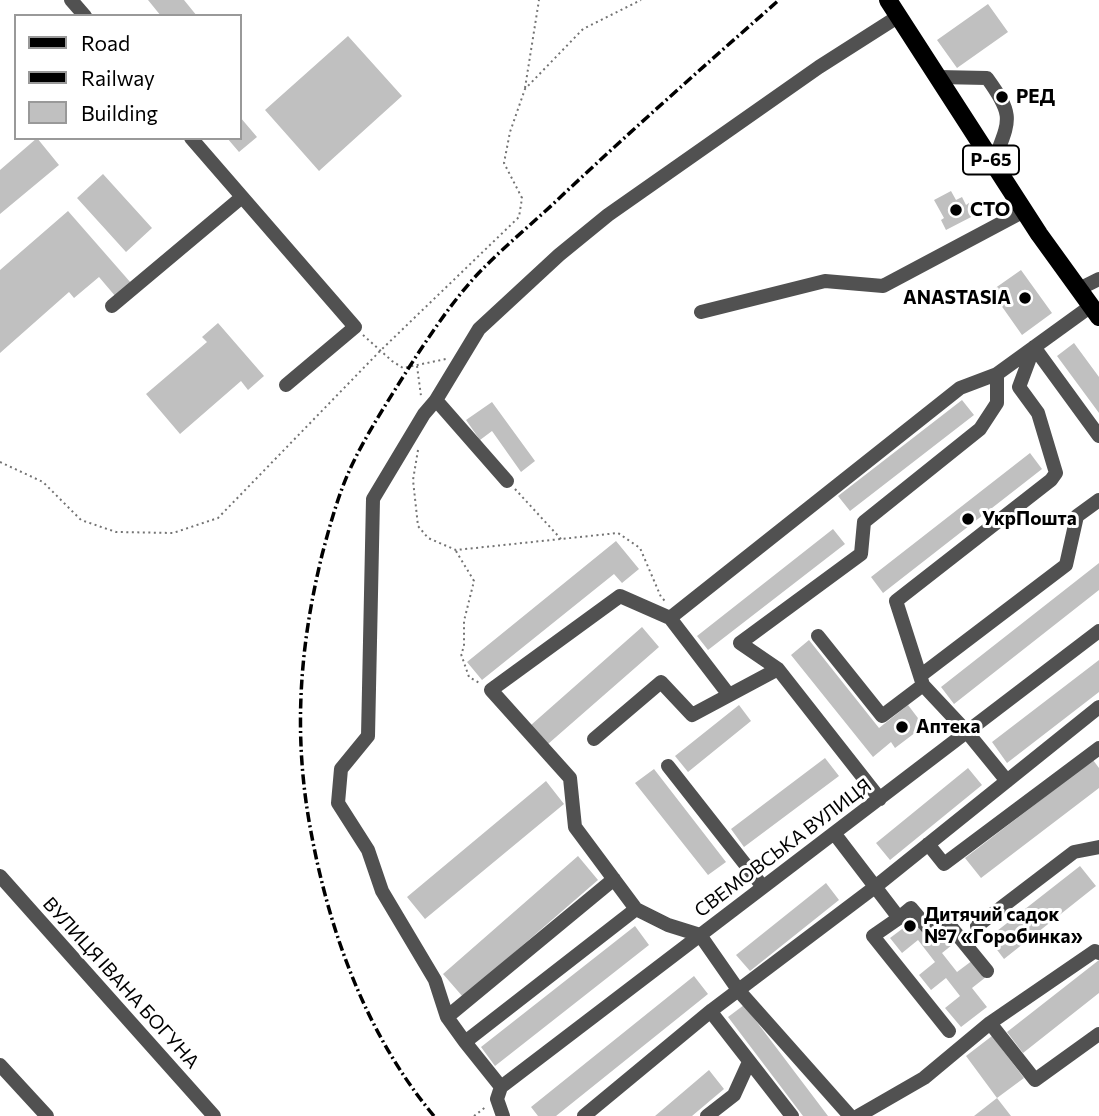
<!DOCTYPE html>
<meta charset="utf-8">
<style>
body{margin:0}
#map{position:relative;width:1099px;height:1116px;overflow:hidden;background:#fff;font-family:Commissioner,sans-serif}
canvas{display:block}
.legend{position:absolute;left:14px;top:14px;width:228px;height:126px;box-sizing:border-box;background:#fff;border:2px solid #999;margin:0;padding:9px 12px;list-style:none;font-size:21px;color:#000}
.legend li{display:flex;align-items:center;gap:14px;height:35px}
.legend b{width:35px;border:2px solid #999}
</style>
<div id="map">
<canvas width="1099" height="1116"></canvas>
<ul class="legend">
<li><b style="height:9px;background:#000"></b>Road</li>
<li><b style="height:9px;background:#000"></b>Railway</li>
<li><b style="height:19px;background:#c0c0c0"></b>Building</li>
</ul>
</div>
<script>
const g = document.querySelector('canvas').getContext('2d');
g.lineJoin = 'round';
function fill(path, color) {
  g.fillStyle = color;
  g.fill(path, 'evenodd');
}
function trace(path, color, width, dash) {
  g.strokeStyle = color;
  g.lineWidth = width;
  g.lineCap = dash ? 'butt' : 'round';
  g.setLineDash(dash || []);
  g.stroke(path);
}
function label(font, color, halo, rows, align = 'center') {
  g.font = font + ' Commissioner,sans-serif';
  g.lineWidth = 6;
  g.setLineDash([]);
  g.textBaseline = 'middle';
  g.strokeStyle = halo;
  g.fillStyle = color;
  for (const [text, x, y, turn = 0] of rows) {
    g.save();
    g.translate(x, y);
    g.rotate((+turn || 0) * Math.PI / 180);
    g.textAlign = isNaN(turn) ? turn : align;
    if (halo) g.strokeText(text, 0, 0);
    g.fillText(text, 0, 0);
    g.restore();
  }
}
fill(new Path2D(`
 M148,0H184L197,16H161Z
 M988,4L1008,32L957,68L937,40Z
 M348,36L402,96L319,171L265,110Z
 M240,117L257,137L239,152L227,138H240Z
 M37,138L59,165L0,214V170Z
 M103,174L152,228L126,252L77,198Z
 M951,191L956,200L962,197L966,205L969,203L975,215L946,230L941,220L944,218L934,200Z
 M68,211L131,283L116,297L99,277L74,298L69,292L0,353V270Z
 M1021,270L1052,313L1022,335L991,291Z
 M218,323L264,376L248,390L241,381L180,434L146,394L207,342L202,337Z
 M1074,343L1099,377V413L1057,356Z
 M962,400L974,415L850,511L838,496Z
 M492,402L535,461L521,472L492,431L480,440L466,420Z
 M1030,453L1042,469L883,593L871,577Z
 M833,529L845,544L708,650L697,636Z
 M616,541L639,569L622,583L614,574L482,680L467,662Z
 M1099,563V590L954,704L941,687Z
 M642,627L659,647L548,744L531,725Z
 M809,640L879,728L908,705L924,726L895,748L891,742L873,757L791,655Z
 M1099,660V692L1007,763L992,742Z
 M739,705L751,721L688,772L675,756Z
 M825,758L839,776L744,847L731,829Z
 M1093,760L1099,768V788L981,878L965,858Z
 M968,768L982,785L890,860L876,843Z
 M654,769L726,862L708,875L635,783Z
 M546,781L564,804L425,919L407,897Z
 M578,856L598,880L463,997L443,974Z
 M1080,866L1096,886L1004,959L988,938Z
 M826,883L839,900L750,971L736,955Z
 M914,920L928,937L944,924L957,941L942,953L957,972L973,960L986,977L972,988L987,1007L961,1027L945,1008L960,996L946,978L931,990L919,975L935,962L918,940L902,953L890,938Z
 M635,926L649,945L495,1066L481,1047Z
 M1099,960V993L1023,1053L1007,1032Z
 M694,976L708,994L556,1116H538L531,1107Z
 M744,1005L828,1116H803L728,1017Z
 M992,1036L1024,1078L997,1098L966,1056Z
 M709,1070L724,1089L692,1116H655Z
 M997,1098L1011,1116H974Z`), '#c0c0c0');
trace(new Path2D(`
 M525,88L539,0
 M363,335L392,361L403,368L446,359
 M417,366L421,396
 M418,450L413,480L418,526L428,538L456,550L618,533L640,548L661,597L666,602
 M0,462L43,482L81,520L116,532L173,533L218,518L380,351L519,217L522,198L504,163L510,132L525,89L583,29L641,0
 M515,489L561,539
 M456,551L474,581L464,621V647L461,654L469,677L481,684
 M474,1116L487,1106`), '#737373', 2, [2, 3.5]);
trace(new Path2D(`
 M71,0L85,16
 M938,77L987,78C1016,118 1009,120 993,164
 M191,138L355,327L286,385
 M1079,289L1099,279
 M112,306L242,197
 M701,312L825,281L883,286L1024,211
 M1034,347L1099,436
 M436,400L479,329L559,255L608,215L819,67L899,16
 M670,618L960,388L997,374L1091,306
 M818,636L882,716L923,685L967,732L1007,781
 M920,676L1066,565L1077,516L1099,500
 M923,685L896,601L1051,480L1056,473L1038,413L1019,387L1034,347
 M729,695L670,618L620,596L491,690L570,778L575,827L636,909L668,925L700,935L739,991L850,1116
 M594,739L661,682L692,715L778,669
 M668,766L763,887
 M880,799L778,669L740,643L861,554L864,522L980,429L997,403V374
 M834,833L899,918L873,936L949,1031
 M928,844L944,864L1099,748
 M0,876L214,1116
 M899,918L911,908L927,927L942,916L987,971
 M977,926L1074,852L1099,847
 M1099,953L1095,951L990,1023L1035,1080L1099,1034
 M711,1012L792,1116
 M447,1017L435,980L382,891L368,850L338,803L341,769L368,736L373,499L424,414L436,400L507,481
 M465,1042L447,1017L614,879
 M0,1065L47,1116
 M501,1087L465,1042L636,909
 M503,1116L497,1099L501,1087L1099,631
 M584,1116L712,1010L875,887L1099,707
 M707,1116L734,1095L749,1062
 M858,1116L924,1078L990,1023`), '#515151', 14);
trace(new Path2D(`
 M888,0L1039,234L1099,317`), '#000', 18);
trace(new Path2D(`
 M434,1116C367,1036 330,934 311,832C293,737 299,649 322,555C330,525 338,495 351,467C367,433 388,401 408,369C428,338 449,306 474,278C498,252 526,229 552,205C626,135 703,67 779,0`), '#000', 3.5, [10, 3.5, 2, 3.5]);
for (const [x, y, r, color] of [
 [1002,97,7,"#000"],
 [956,210,7,"#000"],
 [1025,298,7,"#000"],
 [968,519,7,"#000"],
 [902,727,7,"#000"],
 [910,926,7,"#000"]
]) {
  const dot = new Path2D();
  dot.arc(x, y, r, 0, 2 * Math.PI);
  g.fillStyle = color;
  g.fill(dot);
  trace(dot, '#fff', 2.5);
}
for (const [x, y, w] of [
 [991,160,56]
]) {
  const box = new Path2D();
  box.roundRect(x - w / 2, y - 14.5, w, 29, 5);
  g.fillStyle = '#fff';
  g.fill(box);
  trace(box, '#000', 2);
}
label('bold 18px', '#000', null, [
 ["Р-65",991,160]
]);
label('bold 19px', '#000', '#fff', [
 ["РЕД",1016,97],
 ["СТО",970,210],
 ["ANASTASIA",1011,298,"right"],
 ["УкрПошта",982,519],
 ["Аптека",916,727],
 ["Дитячий садок",924,915],
 ["№7 «Горобинка»",924,937]
], 'left');
label('19px', '#000', '#fff', [
 ["СВЕМОВСЬКА ВУЛИЦЯ",783,848,-37],
 ["ВУЛИЦЯ ІВАНА БОГУНА",121,983,48]
]);
</script>
